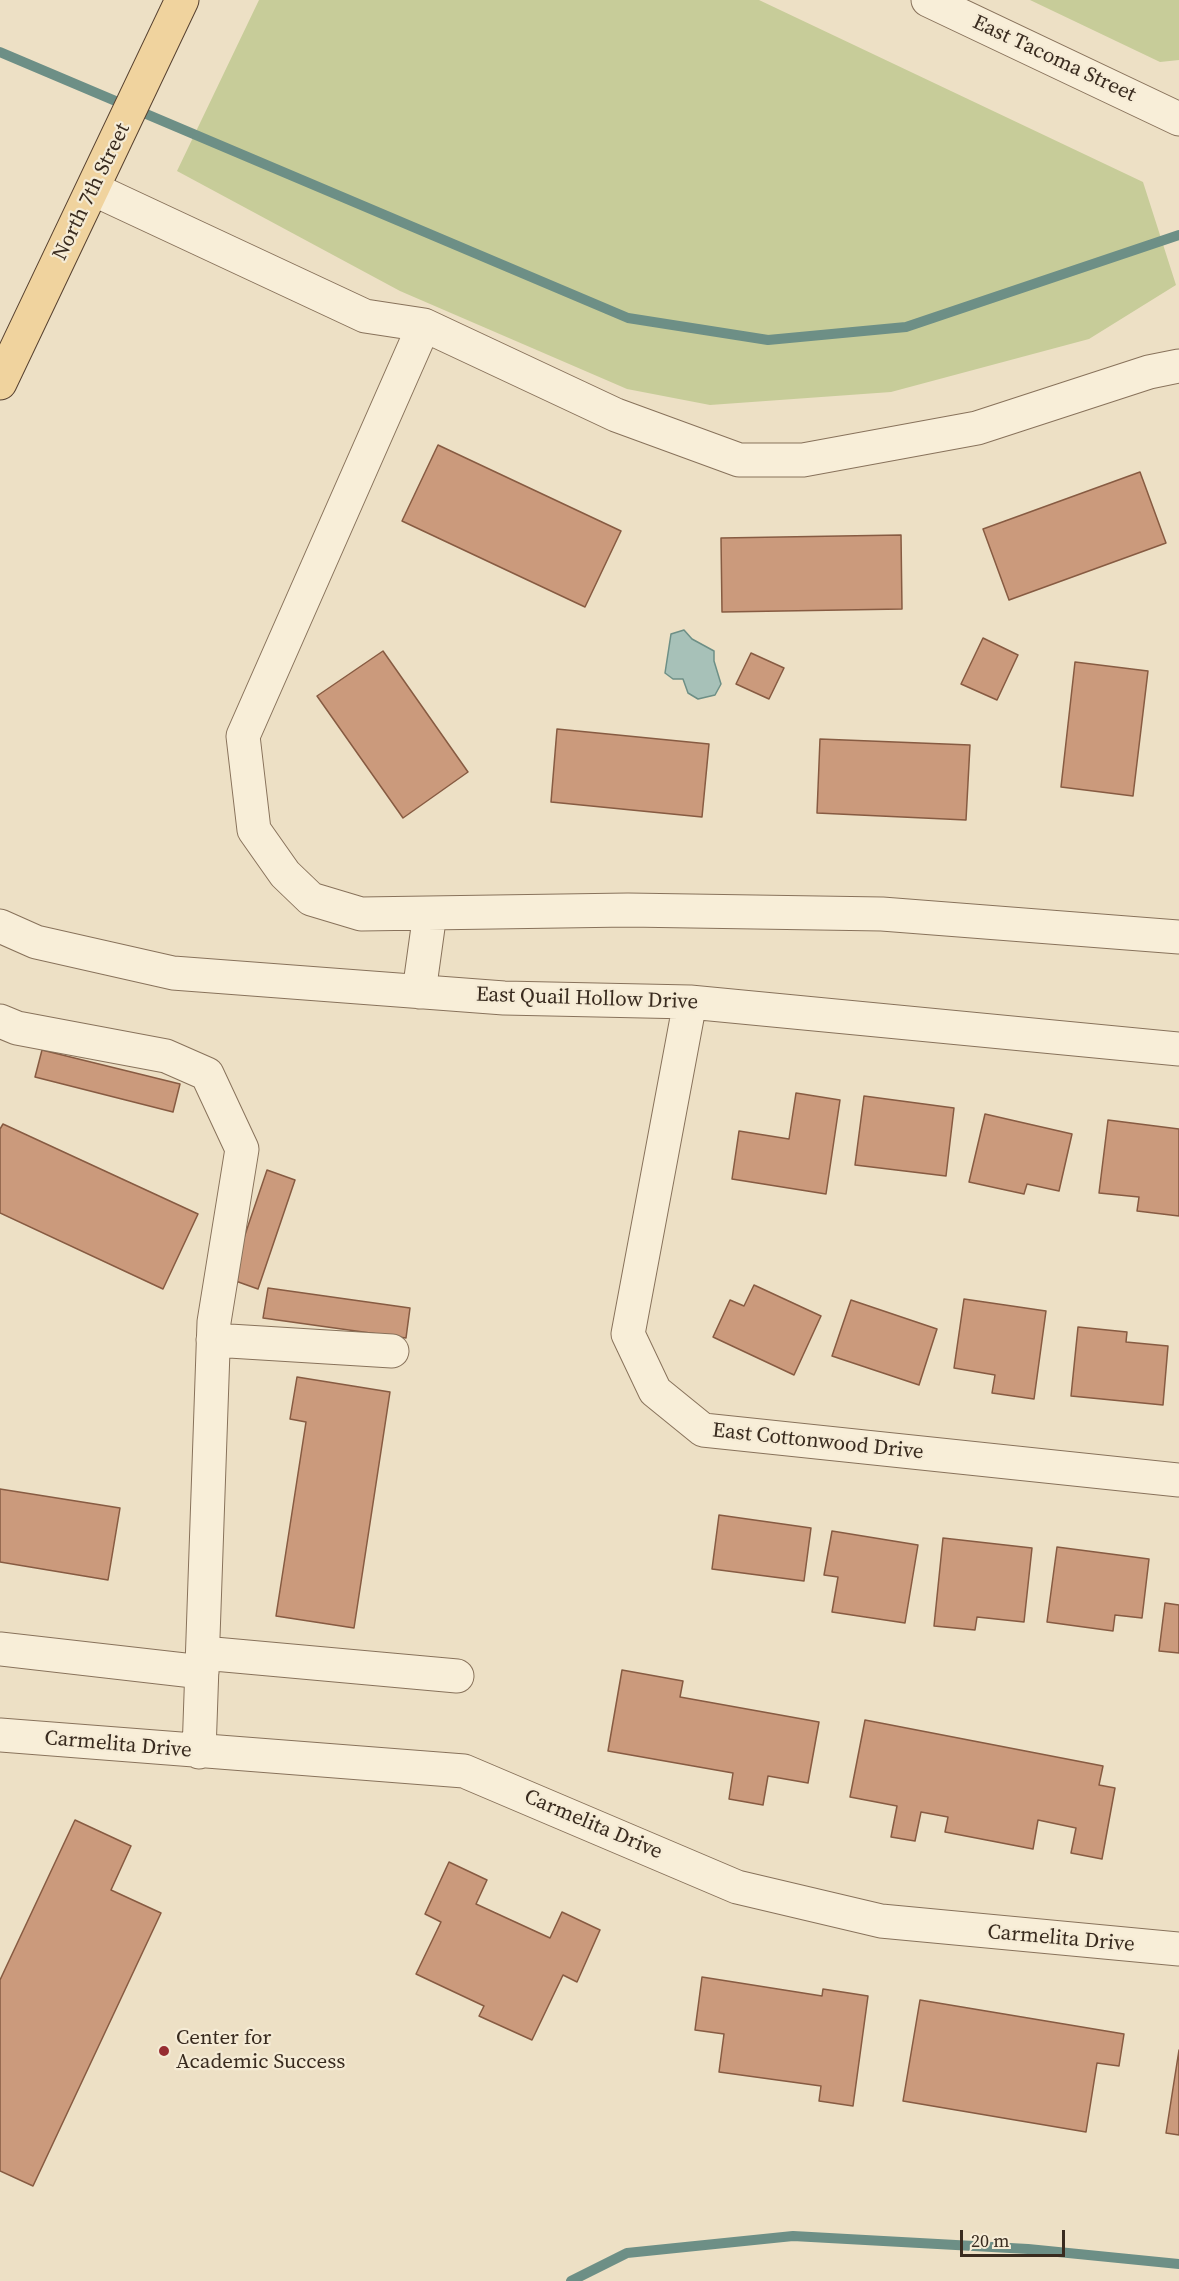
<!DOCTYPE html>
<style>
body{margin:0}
#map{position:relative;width:1179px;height:2281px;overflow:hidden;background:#ede0c5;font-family:"Source Serif 4",serif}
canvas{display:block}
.scale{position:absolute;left:960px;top:2230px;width:105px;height:27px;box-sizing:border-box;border:3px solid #392b1f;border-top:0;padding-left:8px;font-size:18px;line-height:21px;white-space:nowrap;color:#392b1f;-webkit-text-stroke:4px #f5ebd5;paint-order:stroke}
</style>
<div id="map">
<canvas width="1179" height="2281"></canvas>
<div class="scale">20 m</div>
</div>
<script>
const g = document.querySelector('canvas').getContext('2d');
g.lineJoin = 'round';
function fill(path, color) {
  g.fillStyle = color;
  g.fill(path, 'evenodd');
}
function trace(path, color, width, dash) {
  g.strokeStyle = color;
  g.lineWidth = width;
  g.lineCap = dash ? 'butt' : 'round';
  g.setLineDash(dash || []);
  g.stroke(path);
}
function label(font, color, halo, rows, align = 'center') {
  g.font = font + ' "Source Serif 4",serif';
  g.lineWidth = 4.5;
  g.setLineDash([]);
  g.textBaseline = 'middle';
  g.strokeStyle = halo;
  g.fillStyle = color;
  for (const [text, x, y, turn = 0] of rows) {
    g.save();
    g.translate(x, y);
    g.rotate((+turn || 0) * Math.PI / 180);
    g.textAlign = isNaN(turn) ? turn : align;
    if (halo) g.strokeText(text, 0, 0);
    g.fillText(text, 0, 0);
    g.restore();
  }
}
fill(new Path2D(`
 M259,0H759L1143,182L1176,285L1089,339L891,392L710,405L627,389L400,291L177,171Z
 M1030,0H1179V60L1160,62Z`), '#c7cc99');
const water = new Path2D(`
 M684,630L692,639L714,651V661L721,684L715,695L698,699L688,693L683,679H673L665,673L671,634Z`);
fill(water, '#a7c1b8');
trace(water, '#6d8f86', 1.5);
trace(new Path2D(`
 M0,52L628,318L768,340L906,327L1179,235
 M571,2281L627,2253L793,2236L1028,2249L1179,2264`), '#6d8f86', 10);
const building = new Path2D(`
 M438,445L621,531L585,607L402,521Z
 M1140,472L1166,543L1009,600L983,529Z
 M901,535L902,609L722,612L721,538Z
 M983,638L1018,655L997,700L961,684Z
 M383,651L468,772L403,818L317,696Z
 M751,653L784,668L769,699L736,684Z
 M1075,662L1148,671L1133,796L1061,787Z
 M557,729L709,744L702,817L551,802Z
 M820,739L970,745L966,820L817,813Z
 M42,1050L180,1084L173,1112L35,1077Z
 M796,1093L840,1100L826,1194L732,1179L739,1131L789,1139Z
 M864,1096L954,1108L946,1176L855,1165Z
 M985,1114L1072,1134L1059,1191L1027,1184L1024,1194L969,1182Z
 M1108,1120L1179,1129V1216L1137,1211L1139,1197L1099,1193Z
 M3,1124L198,1214L163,1289L0,1213V1129Z
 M267,1170L295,1180L258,1289L230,1279Z
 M754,1285L821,1316L794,1375L713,1337L730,1300L744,1306Z
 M268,1288L410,1308L406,1338L263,1318Z
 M964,1299L1046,1311L1034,1399L992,1393L995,1375L954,1368Z
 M851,1300L937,1329L919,1385L832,1356Z
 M1078,1327L1127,1332L1126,1342L1168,1346L1163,1405L1071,1396Z
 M297,1377L390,1392L354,1628L276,1616L306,1422L290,1419Z
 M0,1489L120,1508L108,1580L0,1562Z
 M719,1515L811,1528L804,1581L712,1569Z
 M832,1531L918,1545L905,1623L832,1612L838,1577L824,1575Z
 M943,1538L1032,1548L1024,1622L977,1617L975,1630L934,1626Z
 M1057,1547L1149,1559L1142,1618L1115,1615L1113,1631L1047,1622Z
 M1165,1603L1179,1605V1653L1159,1651Z
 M622,1670L683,1681L680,1697L819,1722L808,1783L768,1776L763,1805L729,1799L733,1773L608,1751Z
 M865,1720L1103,1766L1099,1785L1115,1788L1102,1859L1071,1853L1076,1828L1038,1820L1033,1849L945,1832L948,1817L921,1812L915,1841L891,1837L897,1806L850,1797Z
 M75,1820L131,1846L111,1890L161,1913L33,2186L0,2171V1980Z
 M449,1862L487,1880L476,1904L550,1938L562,1912L600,1930L577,1982L563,1975L532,2040L479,2016L484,2006L416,1974L441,1922L425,1914Z
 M702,1977L822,1996L823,1989L868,1996L853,2106L819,2101L821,2086L719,2072L724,2034L695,2030Z
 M920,2000L1124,2034L1119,2066L1097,2063L1086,2132L903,2101Z
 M1179,2050V2135L1166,2133Z`);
fill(building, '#cb9a7c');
trace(building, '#875b42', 1.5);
const minor = new Path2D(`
 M928,0L1179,119
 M93,189L365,316L424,325L616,415L739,460H803L977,428L1149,372L1179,366
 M424,325L243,736L254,830L285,874L311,899L361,914L628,910L882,914L1179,937
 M0,926L36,942L173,973L504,998L690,1002L1179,1049
 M419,992L430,913
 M690,1002L628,1334L655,1391L703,1430L1179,1480
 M0,1021L17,1028L166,1056L207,1074L242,1149L214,1322L199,1752
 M213,1340L392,1351
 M0,1649L202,1672
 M203,1653L457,1676
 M0,1735L464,1771L737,1887L881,1921L1179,1949`);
const major = new Path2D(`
 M0,383L182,0`);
trace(minor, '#88725b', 35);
trace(major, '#56402f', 35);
trace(minor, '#f8eed8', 33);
trace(major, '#f0d39e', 33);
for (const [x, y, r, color] of [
 [164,2051,6,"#962c31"]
]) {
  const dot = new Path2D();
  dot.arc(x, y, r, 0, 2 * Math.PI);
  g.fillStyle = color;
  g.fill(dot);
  trace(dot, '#f5ebd5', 2);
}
label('21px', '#392b1f', '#f5ebd5', [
 ["East Tacoma Street",1054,59,25],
 ["North 7th Street",92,192,-64],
 ["East Quail Hollow Drive",587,999,2],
 ["East Cottonwood Drive",818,1442,6],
 ["Carmelita Drive",118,1745,5],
 ["Carmelita Drive",593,1825,23],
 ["Carmelita Drive",1061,1939,5]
]);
label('21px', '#392b1f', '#f5ebd5', [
 ["Center for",176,2039],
 ["Academic Success",176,2063]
], 'left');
</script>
